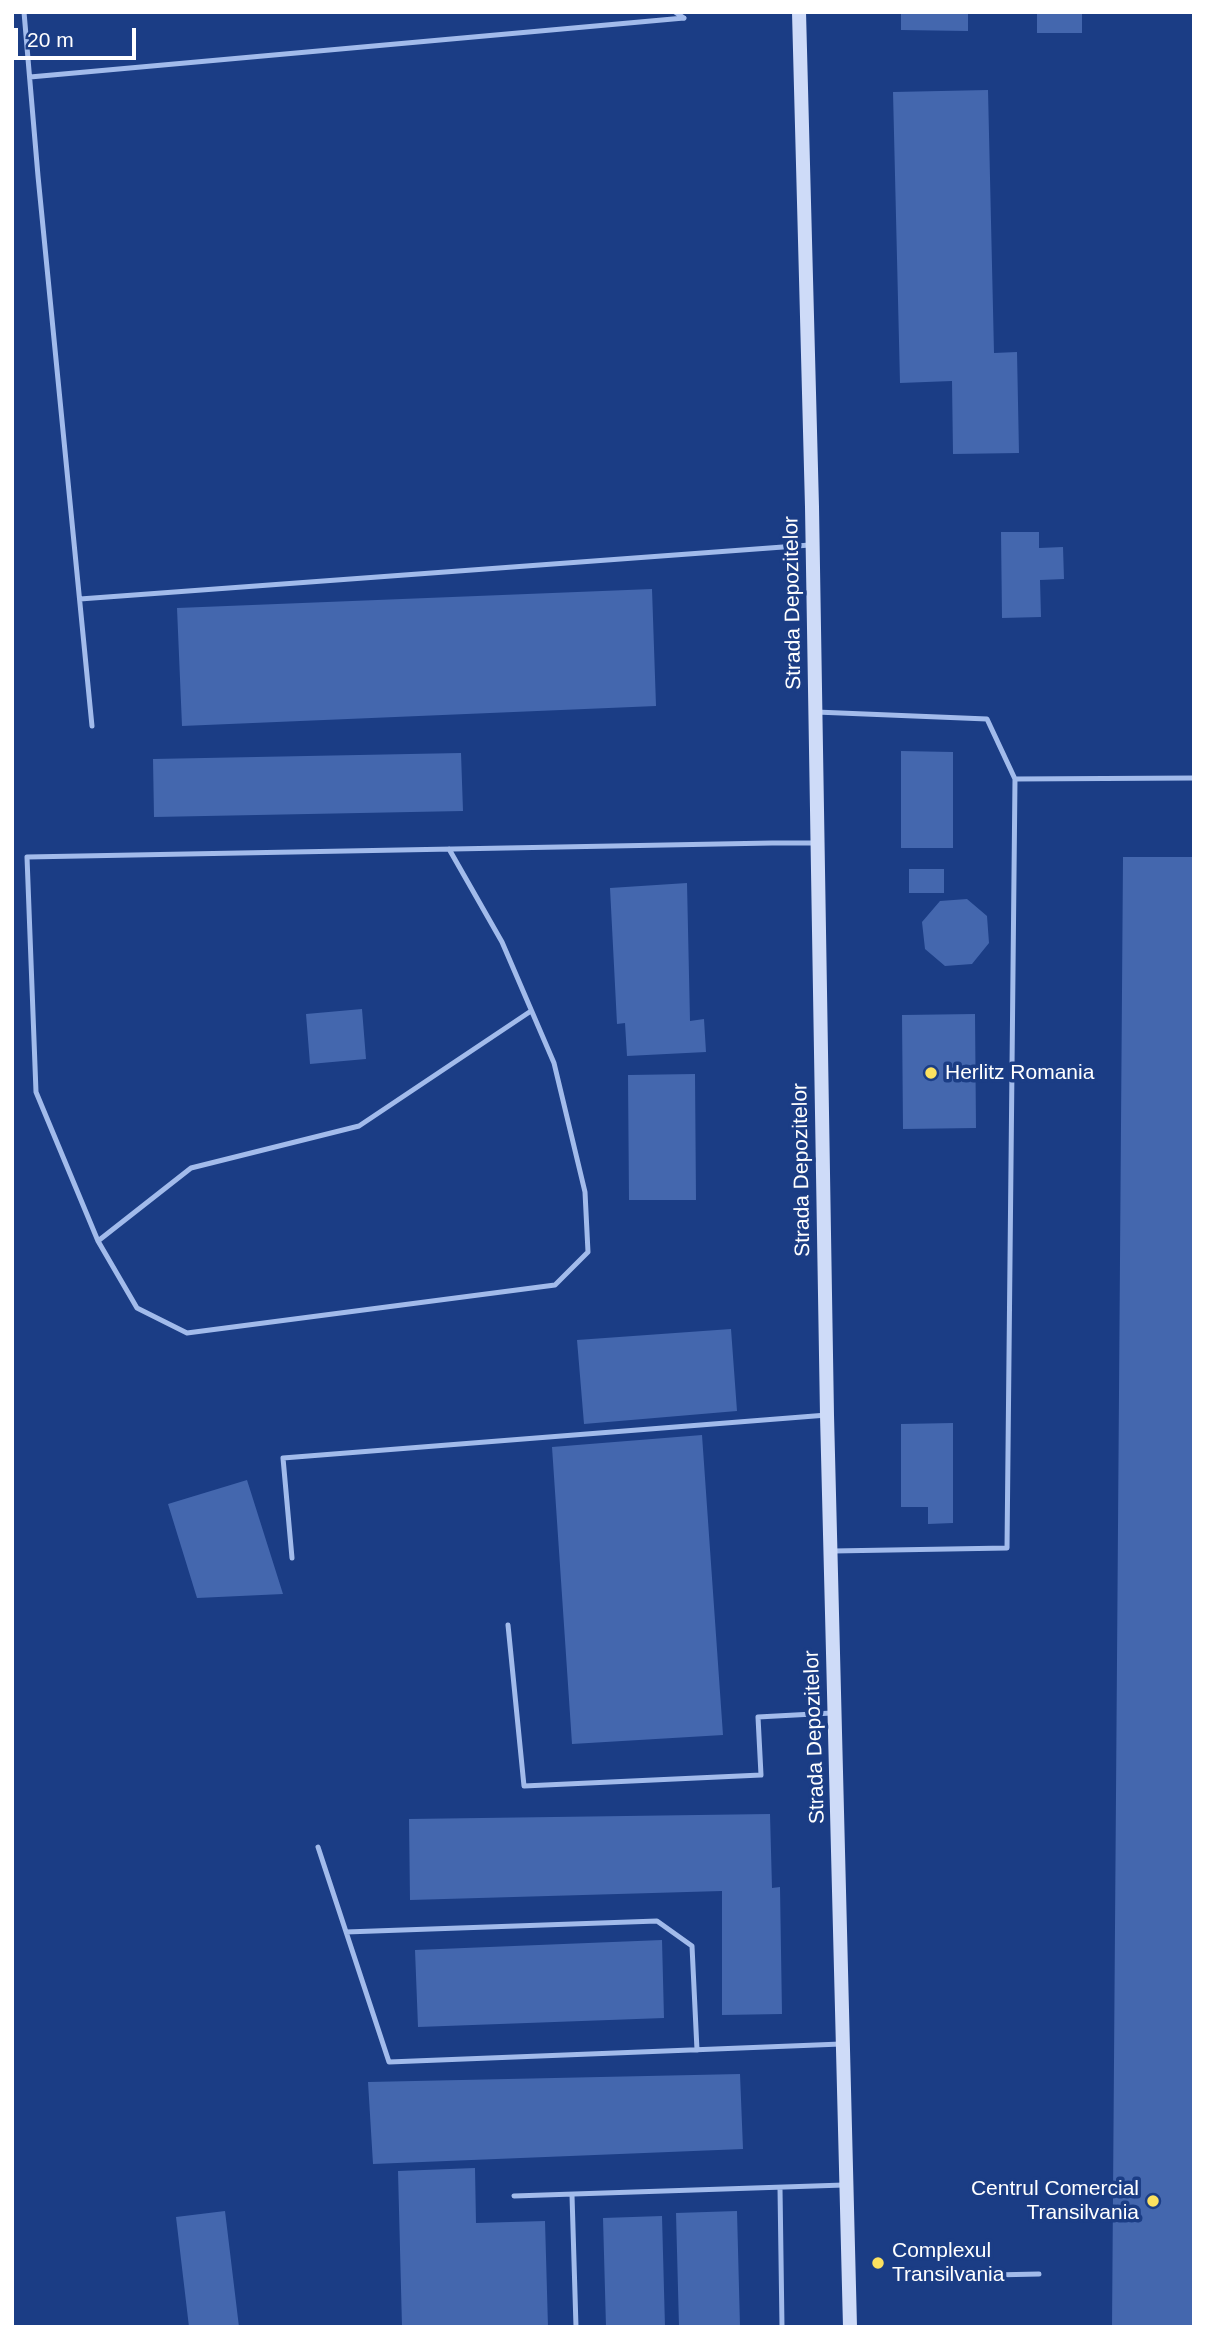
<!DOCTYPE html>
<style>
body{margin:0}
#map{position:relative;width:1206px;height:2339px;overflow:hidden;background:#1b3d85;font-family:Arial,sans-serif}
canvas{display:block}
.frame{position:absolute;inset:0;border:14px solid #fff;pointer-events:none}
.scale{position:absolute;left:14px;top:28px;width:122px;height:32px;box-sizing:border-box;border:4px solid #fff;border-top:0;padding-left:9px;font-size:21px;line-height:24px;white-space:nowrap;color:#fff;-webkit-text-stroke:5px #1b3d85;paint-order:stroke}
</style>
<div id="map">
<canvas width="1206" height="2339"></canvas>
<div class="frame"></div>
<div class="scale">20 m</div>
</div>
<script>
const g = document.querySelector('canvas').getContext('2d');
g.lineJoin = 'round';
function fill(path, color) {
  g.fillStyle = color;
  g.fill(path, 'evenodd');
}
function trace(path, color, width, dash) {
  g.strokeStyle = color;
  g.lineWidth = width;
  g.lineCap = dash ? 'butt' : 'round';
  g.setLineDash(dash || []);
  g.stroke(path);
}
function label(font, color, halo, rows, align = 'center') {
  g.font = font + ' Arial,sans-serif';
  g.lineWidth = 7;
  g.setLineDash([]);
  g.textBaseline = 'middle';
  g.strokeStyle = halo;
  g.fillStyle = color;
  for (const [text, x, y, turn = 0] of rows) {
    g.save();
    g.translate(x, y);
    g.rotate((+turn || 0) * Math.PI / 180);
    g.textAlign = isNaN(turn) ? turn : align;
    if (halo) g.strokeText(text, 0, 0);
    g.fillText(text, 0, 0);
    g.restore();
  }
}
fill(new Path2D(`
 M901,12H968V31L901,30Z
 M1037,12H1082V33H1037Z
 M988,90L994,353L1017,352L1019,453L953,454L952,381L900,383L893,92Z
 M1001,532H1039V548L1063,547L1064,579L1040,580L1041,617L1002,618Z
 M652,589L656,706L182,726L177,608Z
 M901,751L953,752V848H901Z
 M461,753L463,811L154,817L153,759Z
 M1123,857H1194V2327H1112Z
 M909,869H944V893H909Z
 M687,883L690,1021L704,1019L706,1052L627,1056L625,1023L617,1024L610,888Z
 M967,899L987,916L989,943L972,964L945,966L925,949L922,922L940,901Z
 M362,1009L366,1059L310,1064L306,1014Z
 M975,1014L976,1128L903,1129L902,1015Z
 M695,1074L696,1200H629L628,1075Z
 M731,1329L737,1411L584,1424L577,1340Z
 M953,1423V1523L928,1524V1507H901V1424Z
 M702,1435L723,1735L572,1744L552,1447Z
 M247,1480L283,1594L197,1598L168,1504Z
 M770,1814L772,1888L780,1887L782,2014L722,2015V1891L410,1900L409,1819Z
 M662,1940L664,2018L418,2027L415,1950Z
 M740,2074L743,2149L373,2164L368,2082Z
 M475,2168L476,2223L545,2221L548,2327H402L398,2171Z
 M225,2211L239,2327H189L176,2217Z
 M737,2211L740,2327H679L676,2213Z
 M662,2216L665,2327H606L603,2218Z`), '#4467ae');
trace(new Path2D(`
 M24,12L38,176L92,726
 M675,12L684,18
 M30,77L684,18
 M80,599L810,545
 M816,712L987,719L1015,779L1007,1548L833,1551
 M1015,779L1194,778
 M449,849L502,942L554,1063L585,1192L588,1252L555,1285L187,1333L137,1308L98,1241L36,1092L27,857L772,843H815
 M98,1241L191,1168L359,1126L531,1011
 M292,1558L283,1458L827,1415
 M508,1625L524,1786L761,1775L758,1717L832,1713
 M318,1847L389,2062L841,2044
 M346,1932L657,1921L692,1946L697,2050
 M780,2188L782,2327
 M572,2195L576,2327
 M514,2196L844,2185
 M946,2276L1039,2274`), '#a2bbeb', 5);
trace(new Path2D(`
 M799,12L812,507L827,1415L850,2327`), '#cedbf8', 14);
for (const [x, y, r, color] of [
 [931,1073,7,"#fce15f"],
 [1153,2201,7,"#fce15f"],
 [878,2263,7,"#fce15f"]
]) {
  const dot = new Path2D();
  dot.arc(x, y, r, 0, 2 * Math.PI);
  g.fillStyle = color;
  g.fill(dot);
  trace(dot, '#1b3d85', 2.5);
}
label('21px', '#fff', '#1b3d85', [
 ["Strada Depozitelor",793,603,-91],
 ["Strada Depozitelor",802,1170,-91],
 ["Strada Depozitelor",815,1737,-92]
]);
label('21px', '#fff', '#1b3d85', [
 ["Herlitz Romania",945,1073],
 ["Centrul Comercial",1139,2189,"right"],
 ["Transilvania",1139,2213,"right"],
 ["Complexul",892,2251],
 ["Transilvania",892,2275]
], 'left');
</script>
